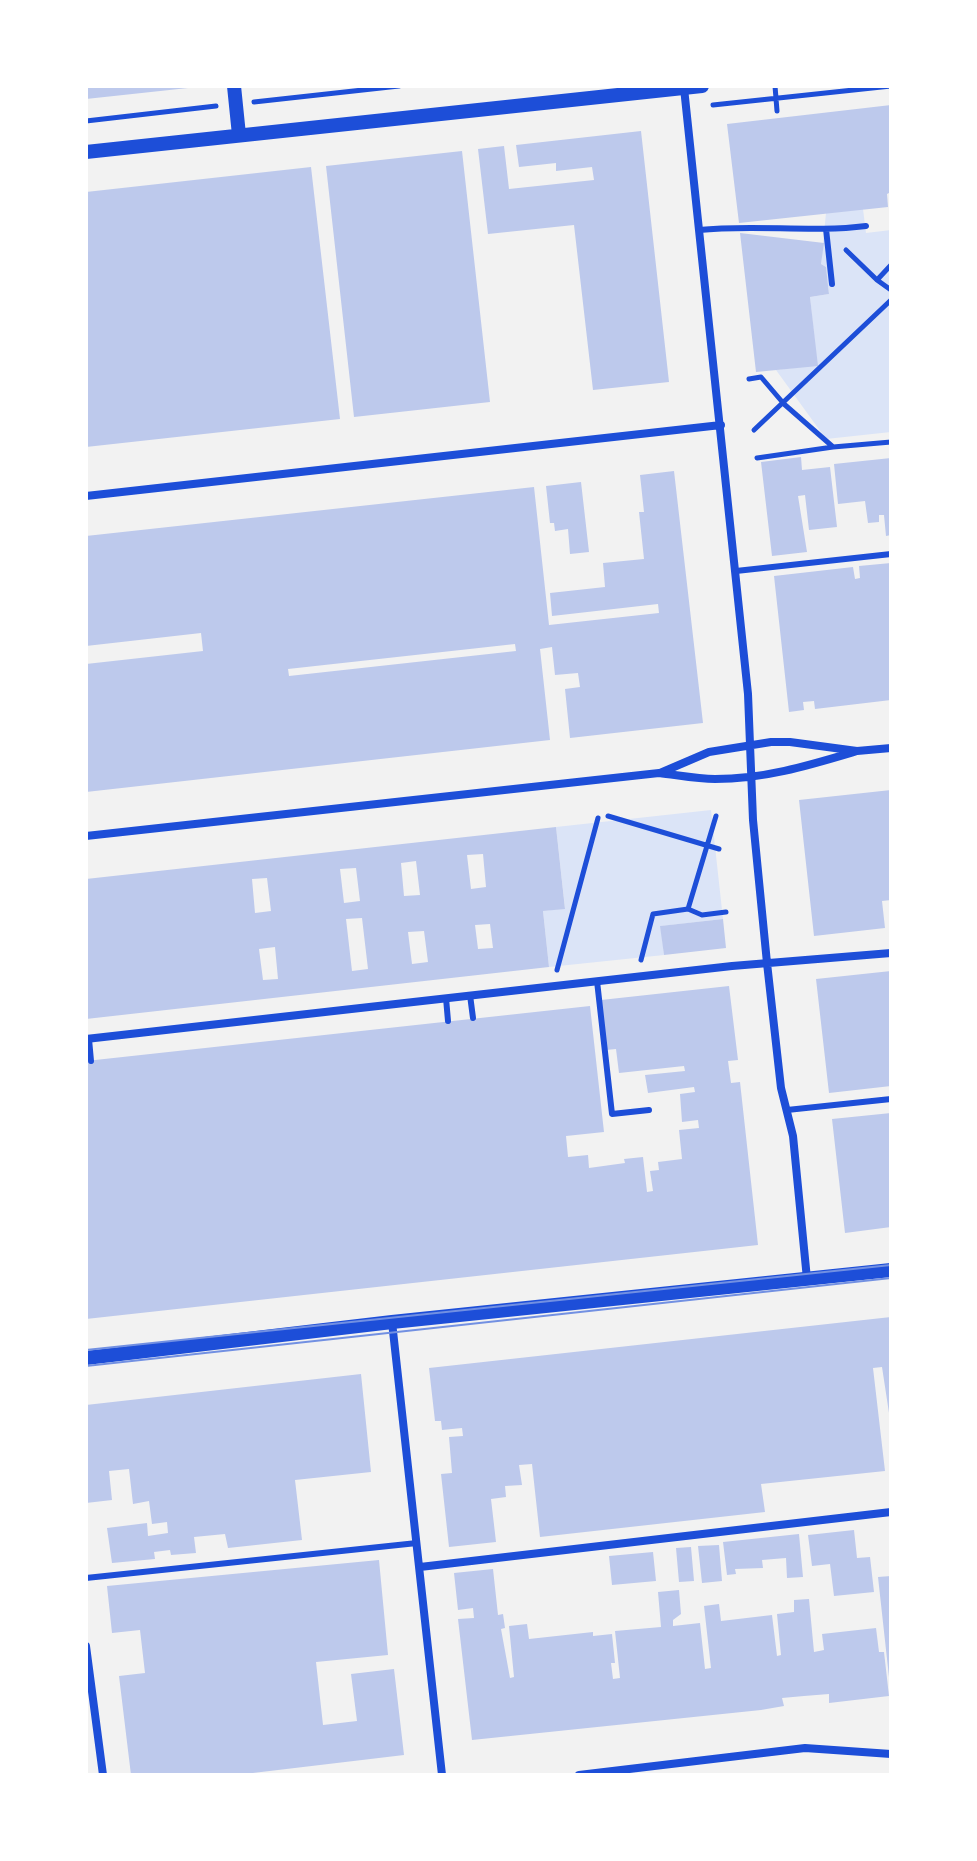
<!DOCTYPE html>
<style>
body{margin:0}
#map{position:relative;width:977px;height:1861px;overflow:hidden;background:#f2f2f2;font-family:Roboto,sans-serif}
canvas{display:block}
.frame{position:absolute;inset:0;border:88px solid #fff;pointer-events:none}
</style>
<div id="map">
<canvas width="977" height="1861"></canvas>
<div class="frame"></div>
</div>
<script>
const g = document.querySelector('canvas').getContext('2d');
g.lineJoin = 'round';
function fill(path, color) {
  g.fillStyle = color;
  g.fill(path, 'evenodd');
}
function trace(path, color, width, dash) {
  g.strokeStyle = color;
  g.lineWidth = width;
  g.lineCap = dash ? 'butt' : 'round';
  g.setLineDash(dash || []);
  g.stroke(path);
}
fill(new Path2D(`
 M863,209L866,233L891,230V432L826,439L776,370L817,365L810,297L829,294L826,267L821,264L826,213Z
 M711,810L723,919L661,926L664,955L549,967L543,911L565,908L556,827Z`), '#dbe4f7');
fill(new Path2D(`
 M86,86H187L188,88L86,99Z
 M891,105V192L887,194L888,207L739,223L727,124Z
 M641,131L669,382L593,390L574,225L488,234L478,149L504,146L509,189L594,180L592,167L556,171V163L519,167L516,145Z
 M462,151L490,402L354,417L326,166Z
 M311,167L340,419L86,447V192Z
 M740,233L824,243L821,264L826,267L829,294L810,297L818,366L756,372Z
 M801,457L802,470L830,467L837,527L809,530L805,495L798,496L807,552L772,556L761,462Z
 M891,458V535L886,536L884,515H879V522L868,523L865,501L838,504L834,464Z
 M674,471L703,723L570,738L565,689L580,687L578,673L555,675L552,647L540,649L550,740L86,792V664L203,651L201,633L86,646V536L534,487L549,625L659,613L658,604L552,616L550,593L605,587L603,563L644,559L639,512H644L640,475ZM515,644L516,651L289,676L288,669Z
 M581,482L589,552L570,554L568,529L555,531L554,523H550L546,486Z
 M891,563V700L815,709L814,701L803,702L804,710L789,712L774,576L853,567L855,579L860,578L859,566Z
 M891,790V900L882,901L885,928L814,936L799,800Z
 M556,827L565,909L543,911L549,967L86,1019V879ZM483,854L486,887L471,889L467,855ZM416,861L420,895L404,896L401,863ZM356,868L360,901L344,903L340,869ZM267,878L271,911L255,913L252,879ZM362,918L368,969L352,971L346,919ZM490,924L493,948L478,949L475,925ZM424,931L428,962L412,964L408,932ZM275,947L278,979L263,980L259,949Z
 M723,919L726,948L664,955L660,926Z
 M891,971V1086L829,1093L816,979Z
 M729,986L738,1060L728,1061L731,1083L740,1082L758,1245L86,1319V1061L590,1006L604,1132L566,1136L568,1157L588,1155L589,1168L625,1163L624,1159L643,1157L647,1192L653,1191L650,1171L659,1170L658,1162L682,1159L679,1130L699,1128L698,1120L682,1122L680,1094L695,1092L694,1087L648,1093L645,1075L685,1071L684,1066L619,1073L616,1049L606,1050L601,1000Z
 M891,1113V1227L845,1233L832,1119Z
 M891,1317V1426L882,1367L873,1368L885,1471L761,1484L765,1512L540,1537L532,1464L519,1465L522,1485L505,1486L506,1497L491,1499L496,1542L449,1547L441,1474L452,1473L449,1437L463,1436L462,1428L442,1430L441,1421H435L429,1368Z
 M361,1374L371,1472L295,1480L302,1540L228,1548L225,1534L194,1537L196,1553L171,1555L170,1550L154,1552L155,1559L112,1563L107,1528L147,1523L148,1536L168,1533L167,1522L152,1524L149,1501L133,1504L129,1469L109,1471L112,1500L86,1503V1405Z
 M854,1530L857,1558L870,1557L874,1592L834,1596L830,1564L812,1566L808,1535Z
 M799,1534L803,1577L787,1578L786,1558L762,1560L763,1568L735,1569L736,1574L727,1575L723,1542Z
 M719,1545L722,1581L702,1583L698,1546Z
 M691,1547L694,1581L679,1582L676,1548Z
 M653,1552L656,1581L612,1585L609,1556Z
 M379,1560L388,1655L316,1662L323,1725L357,1721L351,1674L394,1669L404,1755L236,1775H131L119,1676L145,1673L140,1630L112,1633L107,1586Z
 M493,1569L498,1615L503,1614L505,1628L501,1629L510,1678L514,1677L509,1626L527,1624L529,1639L593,1632V1636L612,1634L615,1663H611L613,1679L620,1678L615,1631L661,1627L658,1592L679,1590L681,1614L673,1620V1626L700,1623L705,1669L711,1668L704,1606L719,1604L721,1621L772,1615L777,1656L781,1655L777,1614L794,1612V1600L809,1599L814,1652L824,1650L822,1634L876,1628L879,1652H884L889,1696L829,1703V1694L804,1696L782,1698L784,1706L761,1710L472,1740L458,1619L474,1618L473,1608L458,1610L454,1573Z
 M891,1576V1677H889L878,1577Z`), '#bdc9ec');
trace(new Path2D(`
 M775,86L777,111
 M254,102L399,86
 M713,105L891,86
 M86,121L216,106
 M846,250L877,280L891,290
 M877,280L891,265
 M749,379L761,377L784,404L832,446
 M754,430L891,300
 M757,458L833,447L891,442
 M608,816L719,849
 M688,909L702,915L726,912
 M641,960L653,914L688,909L716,816
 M557,970L598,818`), '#1d4ed8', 5);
trace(new Path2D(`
 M826,229L832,284
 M699,230C755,224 811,233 866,226
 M736,571L891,554
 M597,981L612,1114L649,1110
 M470,995L473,1018
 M446,998L448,1021
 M89,1039L91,1061
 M787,1110L891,1099
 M86,1578L417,1543`), '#1d4ed8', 6);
trace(new Path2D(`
 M684,88L748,694L753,820L767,963L781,1088L793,1136L807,1279
 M86,496L721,425
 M660,773L709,752L771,742H790L857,751L891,748
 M86,836L659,773C677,775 697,779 715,779C765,779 810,765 857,751
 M86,1039L732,966L891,953
 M392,1322L442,1775
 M420,1567L891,1512
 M86,1646L103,1775
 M579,1775L805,1748L891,1754`), '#1d4ed8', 8);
trace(new Path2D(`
 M234,86L239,135
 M86,152L702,86
 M86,1358L392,1322L891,1270`), '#1d4ed8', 14);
trace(new Path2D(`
 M86,1350L891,1265
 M86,1366L891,1278`), '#7290e2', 2);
</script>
